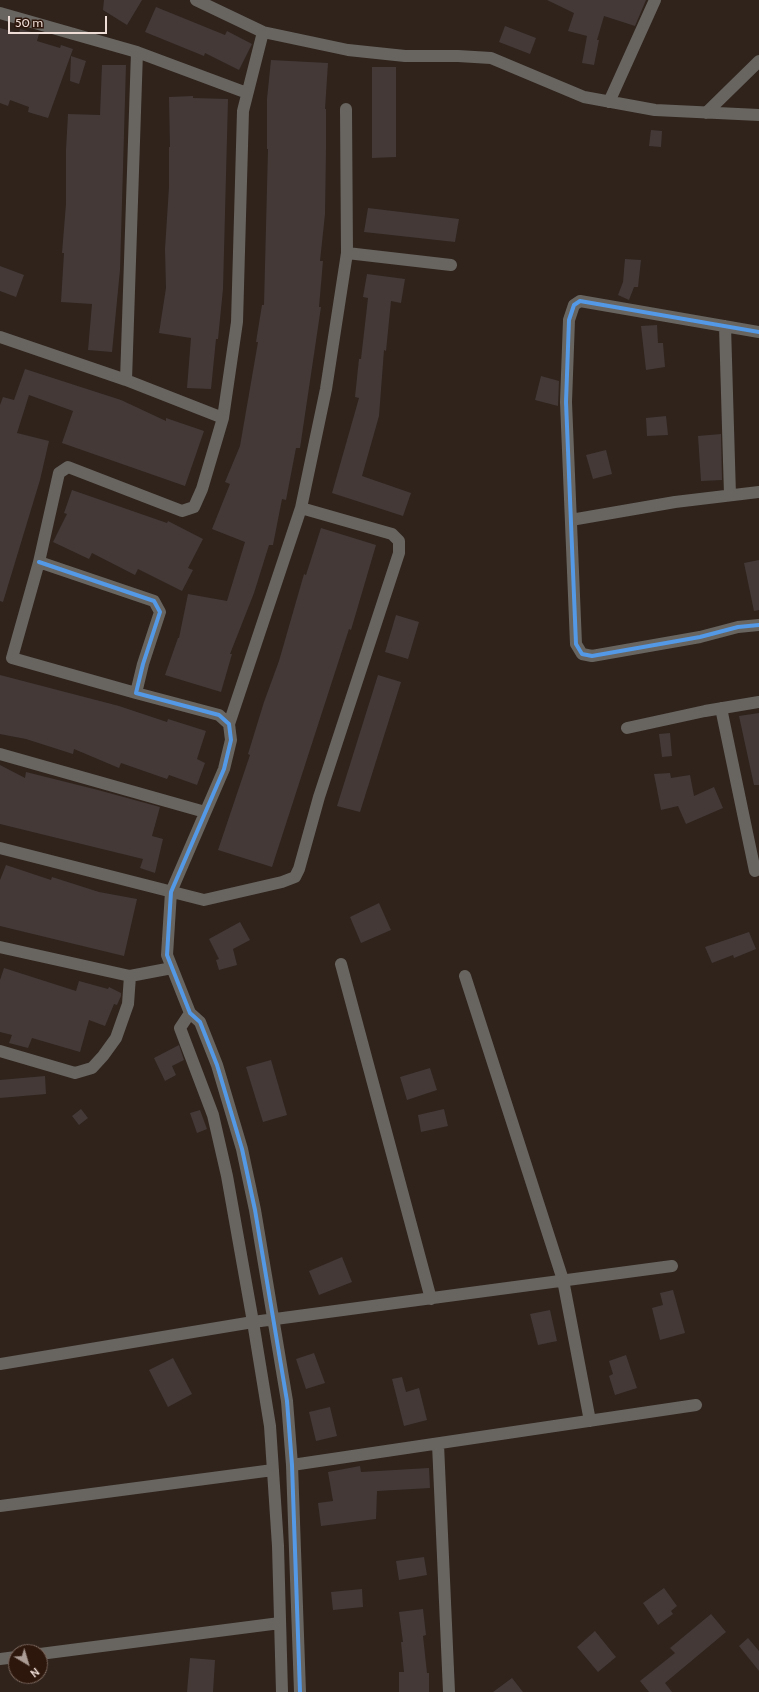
<!DOCTYPE html>
<style>
body{margin:0}
#map{position:relative;width:759px;height:1692px;overflow:hidden;background:#2f231c;font-family:Cabin,sans-serif}
canvas{display:block}
.north{position:absolute;left:8px;top:1644px;width:40px;height:40px;box-sizing:border-box;background:#2d160b;border:1px solid #7a665c;border-radius:50%;rotate:142deg;font-size:11px;font-weight:700;line-height:16px;text-align:center;color:#eeddd6}
.north::after{content:'';display:block;margin:auto;width:14px;height:18px;background:#ab9c95;clip-path:polygon(50% 0,100% 100%,50% 72%,0 100%)}
.scale{position:absolute;left:8px;top:16px;width:99px;height:18px;box-sizing:border-box;border:2px solid #eeddd6;border-top:0;padding-left:5px;font-size:12px;line-height:14px;white-space:nowrap;color:#eeddd6;-webkit-text-stroke:3px #2d160b;paint-order:stroke}
</style>
<div id="map">
<canvas width="759" height="1692"></canvas>
<div class="north">N</div>
<div class="scale">50 m</div>
</div>
<script>
const g = document.querySelector('canvas').getContext('2d');
g.lineJoin = 'round';
function fill(path, color) {
  g.fillStyle = color;
  g.fill(path, 'evenodd');
}
function trace(path, color, width, dash) {
  g.strokeStyle = color;
  g.lineWidth = width;
  g.lineCap = dash ? 'butt' : 'round';
  g.setLineDash(dash || []);
  g.stroke(path);
}
fill(new Path2D(`
 M104,0H142L127,25L103,10Z
 M547,0H646L635,26L604,16L597,40H599L594,65L582,63L587,36L568,31L574,13Z
 M156,7L225,35L227,31L252,44L239,70L205,53L204,56L145,32Z
 M505,26L536,38L530,54L499,42Z
 M0,28L19,33L20,29L39,34L37,41L60,48L61,45L73,49L48,118L28,112L29,107L10,100L8,106L0,103Z
 M71,56L86,61L79,84L70,81Z
 M271,60L328,63L325,109H326V149L325,214L320,261H323L319,307H321L300,448H296L286,500L282,499L273,545H269L254,593L230,654H232L221,692L165,675L178,638H179L188,594L227,601L245,542L212,529L230,484L225,482L240,446L258,342H256L262,305H264L268,149H267V99Z
 M102,65H126L120,270L112,352L88,350L92,304L61,302L64,253H62L66,204V150L68,114L100,115Z
 M372,67H396V157L372,158Z
 M193,96V98L228,99L223,289L218,339H216L211,389L187,388L191,338L159,333L166,288L165,249L169,187V147H170L169,97Z
 M651,130L662,131L661,147L649,146Z
 M368,208L459,219L455,242L364,232Z
 M625,259L641,260L638,287H634L629,300L618,295L623,282Z
 M0,266L24,275L16,297L0,291Z
 M367,274L405,279L401,303L391,301L386,351L384,350L379,416L362,476L411,493L403,516L332,493L359,398L355,397L359,359H361L368,298L363,297Z
 M657,325L658,343H663L665,367L646,370L641,326Z
 M25,369L121,400L166,421V418L204,431L185,486L62,443L73,411L29,395L17,433L49,441L40,480L3,602L0,601V405L3,397L14,400Z
 M541,376L559,381L558,406L535,400Z
 M666,416L668,435L647,436L646,418Z
 M721,434L722,480L701,481L698,436Z
 M606,450L612,474L593,479L586,455Z
 M72,490L167,523L168,521L203,539L188,568L193,570L182,591L138,569L135,575L92,553L89,559L53,542L67,514L64,513Z
 M321,528L376,545L351,630L349,629L272,867L218,850L250,755L248,754L264,702L279,661L304,574L306,575Z
 M759,560V610L754,611L744,563Z
 M396,615L419,622L408,659L385,652Z
 M0,675L119,706L167,722L168,719L206,731L197,759L205,763L197,785L169,775L167,779L121,763L119,768L74,749L73,754L26,739L0,734Z
 M378,675L401,682L360,812L337,806Z
 M759,713V785H754L739,716Z
 M670,733L672,756L662,757L659,734Z
 M0,765L25,778L26,772L98,790L160,807L152,836L163,839L155,873L140,868L143,859L0,824Z
 M670,773L671,778L690,775L694,796L714,787L723,808L686,824L678,806L661,810L654,774Z
 M6,865L51,880L52,877L99,892L137,899L124,956L0,926V880Z
 M379,903L391,930L361,943L350,917Z
 M240,922L250,940L233,949L237,965L219,970L216,960L219,959L209,939Z
 M749,932L756,949L734,958L733,955L712,963L705,947Z
 M4,968L76,991L79,981L108,989L109,987L121,993V996L117,1005L114,1004L105,1026L89,1020L80,1052L32,1038L28,1048L9,1043L12,1035L0,1032V980Z
 M179,1045L184,1060L172,1066L176,1075L165,1081L154,1058Z
 M271,1060L287,1115L263,1122L246,1067Z
 M430,1068L437,1090L407,1100L400,1077Z
 M45,1076L46,1094L0,1098V1080Z
 M81,1109L88,1118L79,1125L72,1116Z
 M444,1109L448,1126L421,1132L418,1115Z
 M200,1110L207,1129L197,1133L190,1113Z
 M342,1257L352,1282L319,1295L309,1271Z
 M673,1290L685,1333L660,1340L652,1308L663,1305L660,1293Z
 M550,1310L557,1341L538,1345L530,1314Z
 M314,1353L325,1383L306,1389L296,1359Z
 M626,1355L637,1388L615,1395L609,1376L613,1374L609,1361Z
 M173,1358L192,1394L168,1407L149,1370Z
 M402,1377L406,1392L419,1388L427,1420L404,1426L392,1379Z
 M330,1407L337,1436L316,1441L309,1412Z
 M360,1466L361,1472L429,1468L430,1488L377,1491L376,1519L321,1526L318,1503L333,1501L328,1472Z
 M424,1557L427,1575L399,1580L396,1561Z
 M664,1588L677,1606L671,1611L673,1614L658,1625L643,1603Z
 M362,1589L363,1607L333,1610L331,1592Z
 M423,1609L426,1635L423,1636L427,1673H429V1692H399V1672H404L401,1642H403L399,1612Z
 M711,1614L726,1632L665,1683L672,1692H649L640,1681L675,1653L670,1648Z
 M595,1631L616,1657L598,1672L577,1647Z
 M748,1638L759,1651V1671L739,1646Z
 M190,1658L215,1660L213,1692H187Z
 M512,1678L523,1692H493Z`), '#443937');
trace(new Path2D(`
 M196,0L263,32L348,50L405,56H458L491,58L584,97L655,110L759,115
 M0,13L137,52L247,93
 M609,102L655,0
 M706,113L759,61
 M347,253L451,265
 M725,326L730,495
 M759,332L580,301L574,305L569,320L566,402L576,644L582,654L592,656L700,637L738,627L759,625
 M0,337L126,380L223,418
 M126,380L137,52
 M571,520L675,502L759,492
 M39,562L154,601L160,612L143,664L136,693L219,715L229,724L231,740L224,769L171,892L167,955L190,1013L200,1022L217,1065L242,1149L255,1210L287,1401L292,1465L300,1692
 M136,693L12,658L39,562L59,473L68,467L182,511L194,507L202,489L223,418L237,322L243,111L263,32
 M721,708L755,871
 M229,724L301,508L326,389L347,253L346,109
 M627,728L705,711L759,702
 M0,754L205,812
 M0,848L204,900L282,882L295,877L299,869L319,797L399,553V541L392,534L301,508
 M0,947L130,976L172,968
 M341,964L431,1299
 M465,976L563,1280L590,1421
 M190,1013L180,1028L213,1115L227,1176L253,1322L270,1426L278,1546L282,1692
 M0,1051L75,1073L92,1068L103,1056L116,1038L128,1004L130,976
 M0,1364L253,1322L672,1266
 M438,1444L449,1692
 M292,1465L696,1405
 M0,1506L273,1470
 M40,1654L280,1623
 M0,1659L16,1657`), '#68645f', 12);
trace(new Path2D(`
 M759,332L580,301L574,305L569,320L566,402L576,644L582,654L592,656L700,637L738,627L759,625
 M39,562L154,601L160,612L143,664L136,693L219,715L229,724L231,740L224,769L171,892L167,955L190,1013L200,1022L217,1065L242,1149L255,1210L287,1401L292,1465L300,1692`), '#5399e6', 4);
</script>
